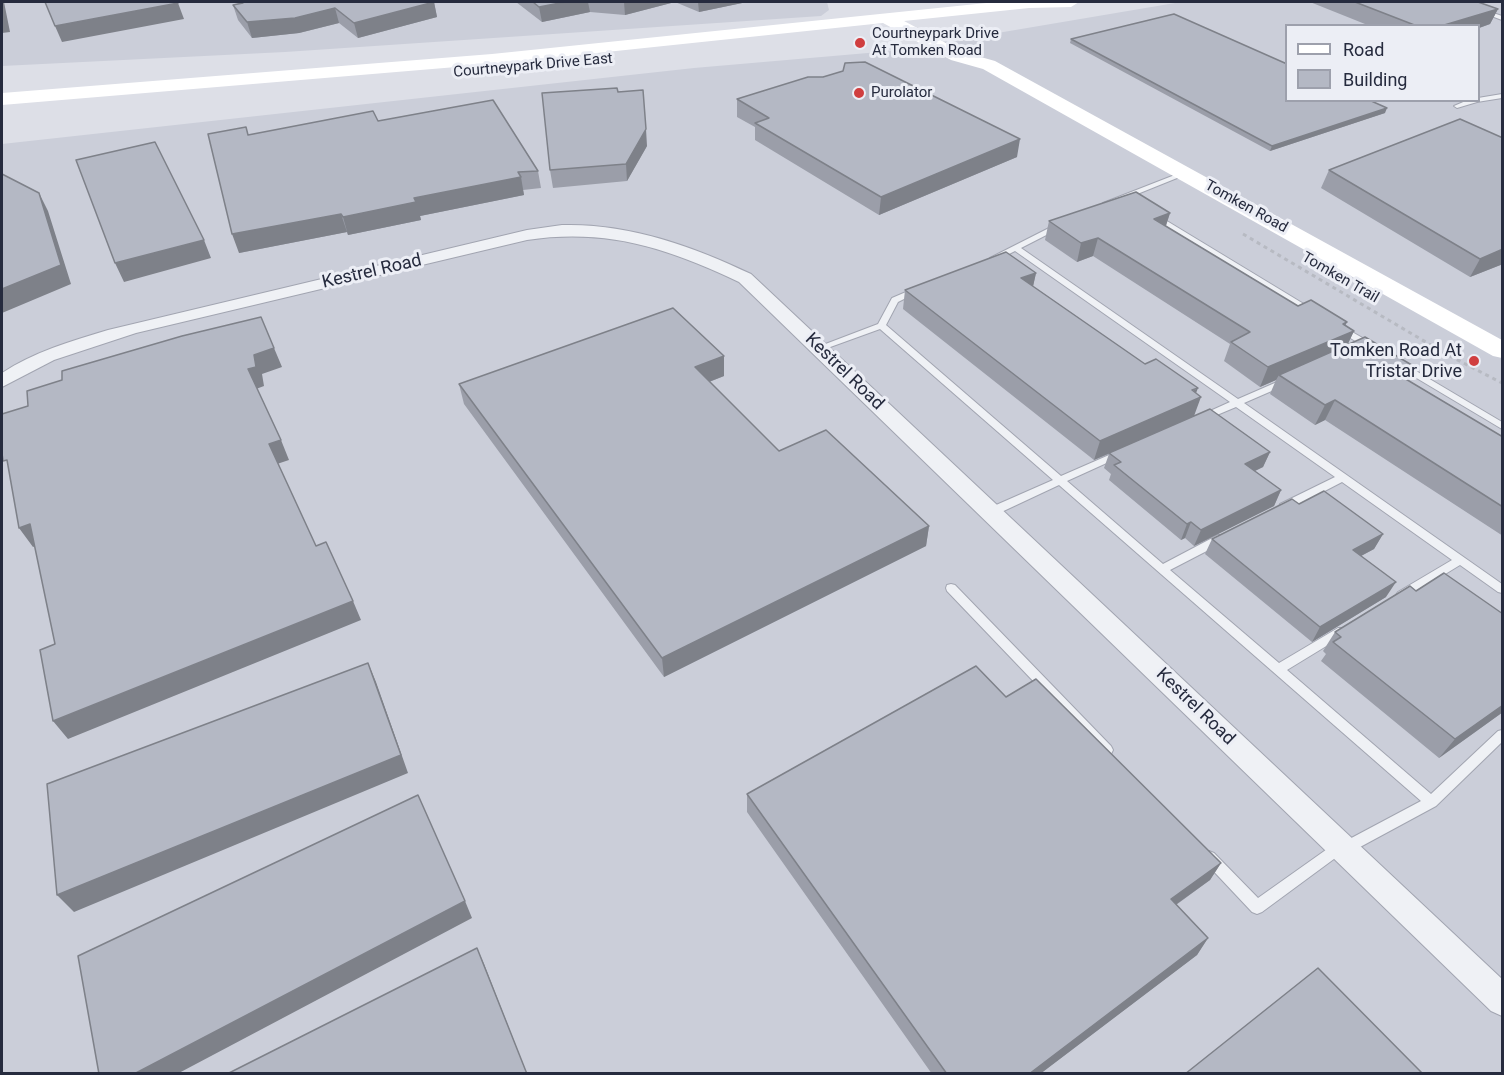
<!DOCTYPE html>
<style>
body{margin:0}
#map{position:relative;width:1504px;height:1075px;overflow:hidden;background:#dddfe7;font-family:Roboto,sans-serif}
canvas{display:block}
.frame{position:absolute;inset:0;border:3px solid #262b3e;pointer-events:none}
.legend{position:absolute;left:1285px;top:24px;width:195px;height:78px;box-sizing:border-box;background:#eceef5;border:2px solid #9da0ac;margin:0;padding:8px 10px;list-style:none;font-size:18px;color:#262b3e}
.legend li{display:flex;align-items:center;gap:12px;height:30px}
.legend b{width:30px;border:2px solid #9da0ac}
</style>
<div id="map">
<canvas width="1504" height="1075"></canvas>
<div class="frame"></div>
<ul class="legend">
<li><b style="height:8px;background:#fff"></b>Road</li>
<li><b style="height:16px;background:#b4b8c4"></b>Building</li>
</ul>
</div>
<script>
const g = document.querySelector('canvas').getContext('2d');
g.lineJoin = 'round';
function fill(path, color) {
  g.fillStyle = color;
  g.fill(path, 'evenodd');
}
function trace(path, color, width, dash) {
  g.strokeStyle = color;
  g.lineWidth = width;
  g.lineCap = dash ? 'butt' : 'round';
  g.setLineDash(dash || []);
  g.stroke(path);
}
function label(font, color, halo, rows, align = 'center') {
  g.font = font + ' Roboto,sans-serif';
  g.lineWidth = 6;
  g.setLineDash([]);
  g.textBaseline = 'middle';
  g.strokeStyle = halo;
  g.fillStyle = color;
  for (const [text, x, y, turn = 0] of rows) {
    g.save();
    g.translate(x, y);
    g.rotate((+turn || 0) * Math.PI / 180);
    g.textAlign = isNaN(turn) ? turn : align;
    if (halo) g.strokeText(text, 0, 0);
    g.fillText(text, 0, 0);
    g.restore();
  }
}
fill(new Path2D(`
 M2,2H827L829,10L821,16L285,52L2,66Z
 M1181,2H1502V1073H2V144L694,68L891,51ZM1286,26H1478V100H1286Z`), '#cbced9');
const lane = new Path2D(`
 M1454,2H1461L1502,16V20Z
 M1502,94V98L1477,102L1457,108L1454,106L1468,100H1478V98Z
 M1185,171L1189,173L1187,174L1110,205L1103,203Z
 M1151,215H1157L1317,312L1316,314H1310L1151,219Z
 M1055,225L1062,227L1021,248L1238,399L1284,379H1290L1292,381L1290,383L1244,403L1502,584V593L1498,592L1460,565L1406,598H1398L1396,595L1398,592L1452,560L1342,482L1288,510H1280L1279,507L1280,504L1335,477L1236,407L1205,420H1199L1197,418L1199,416L1230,402L1015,251L997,260H994L990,258Z
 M913,289H916L920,291L898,302L886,325L1061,476L1116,452H1122L1124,454L1122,456L1067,481L1163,564L1218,535H1226L1227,538L1226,541L1170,570L1279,663L1338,628H1346L1348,631L1346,634L1287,670L1431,794L1498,731L1502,730V742L1436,806L1349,853L1338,856L1262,912L1257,914L1252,912L1204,861L1202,857L1204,853L1209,851L1214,853L1258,898L1330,847L1342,843L1421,801L1059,485L995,515H987L986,512L987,509L1053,480L880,329L822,350H816L815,348L878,324L892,298Z
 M1340,325L1373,344L1374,346L1373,348H1367L1337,330V326Z
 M1401,362L1502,422V429L1398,367L1397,365Z
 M951,584L955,585L1111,746L1113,750L1111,754L1107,755L1103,754L947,591L946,588L947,585Z`);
const street = new Path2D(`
 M562,225C628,223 692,246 751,274L1502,979V1016L1491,1011L739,282C668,248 606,228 527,240L136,333L54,360L2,387V373C34,352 71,341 108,330L527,230Z`);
trace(lane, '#a2a5b1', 2);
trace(street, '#a2a5b1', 2);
trace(new Path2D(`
 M1243,234L1446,354L1502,383`), '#b7bac2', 3, [4, 4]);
fill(lane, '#eff1f5');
fill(street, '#eff1f5');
fill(new Path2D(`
 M996,2H1079L1071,7L1029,8L904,21L963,52L995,61L1502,340V358L1493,356L983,69L951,60L883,23L492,64L2,105V93L492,54Z`), '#fff');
fill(new Path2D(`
 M239,2H434L437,17L358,38L339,23L299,33L252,38L238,20L233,5L240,3Z
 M516,2H747L699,12L675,2L625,15L590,12L542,22Z
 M1310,2H1478L1498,9L1490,24L1479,28V26H1370Z
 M1071,39L1385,113L1270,151L1070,43Z
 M737,99L1017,157L879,215L755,140V127L737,117Z
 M378,121L538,171L541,188L523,190L524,195L420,216L421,220L348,235L347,232L239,253L248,135Z
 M1503,138V264L1470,277L1321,188L1329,170Z
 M647,146L627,181L553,188L550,170Z
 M1170,213L1166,226L1298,306L1346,326L1354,331L1347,345L1408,380L1503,437V536L1325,420L1315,425L1270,394L1276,380L1260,387L1224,361L1230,344L1093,256L1077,262L1045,240L1049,221Z
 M1036,273L1033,286L1145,364L1196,393L1194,416L1270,452L1263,467L1255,471L1281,490L1274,506L1194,546L1185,538L1181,540L1109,480L1111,474L1104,468L1109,454L1094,460L903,309L905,290Z
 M724,356V376L709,382L779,451L929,526L926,546L664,677L464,404L459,384Z
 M1383,534L1374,549L1361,556L1386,597L1312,642L1205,554L1212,539Z
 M1335,632L1503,712L1439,758L1321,661L1326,654L1323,651Z
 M1006,697L1221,863L1210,880L1176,905L1208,938L1197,955L1040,1074H932L747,812V794Z`), '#9b9ea9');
fill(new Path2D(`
 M2,2H4L10,32L2,33Z
 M434,2L437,17L358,38L354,23Z
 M565,2H588L590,12L542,22L539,7Z
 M624,2H675L625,15Z
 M698,2H747L699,12Z
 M178,3L184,19L62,42L55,26Z
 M335,8L339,23L299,33L252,38L247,22Z
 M1498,9L1490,24L1479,28V26H1441Z
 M1387,108L1385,113L1270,151L1272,146Z
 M646,129L647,146L627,181L626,164Z
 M1020,139L1017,157L879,215L881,197Z
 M521,177L524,195L420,216L421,220L348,235L343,217L414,198Z
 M39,193L48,211L71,284L2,313V289Z
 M1170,213L1164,231L1154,219Z
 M341,214L347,232L239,253L232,234Z
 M1098,238L1093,256L1077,262L1081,243Z
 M204,240L211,258L124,282L115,263Z
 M1503,249V264L1470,277L1480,259Z
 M1036,273L1032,291L1021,278Z
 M1347,322L1340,336L1354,331L1345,350L1279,375L1276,380L1260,387L1268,367Z
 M274,348L282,367L262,374L264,386L256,389L248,369L254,355Z
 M724,356V376L696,387L695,367Z
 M1415,367L1405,386L1399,375Z
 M1198,388L1193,401L1201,397L1194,416L1094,460L1100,441Z
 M1335,400L1325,420L1315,425L1325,405Z
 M281,440L289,460L277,464L269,444Z
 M1270,452L1263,467L1238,479L1245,464Z
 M1281,490L1274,506L1194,546L1201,530Z
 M1191,522L1185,538L1181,540L1187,524Z
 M30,524L44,543L33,547L19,528Z
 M929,526L926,546L664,677L662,658Z
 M1383,534L1374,549L1344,565L1353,550Z
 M1396,582L1386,597L1312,642L1320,627Z
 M353,601L361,620L68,739L53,721Z
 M368,663L376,682L408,773L74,912L57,895Z
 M1503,705V712L1439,758L1455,739Z
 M1221,863L1210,880L1160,916L1171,899Z
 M465,901L472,918L177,1074H134Z
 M1208,938L1197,955L1040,1074H1029Z
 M477,948L484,964L527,1074Z`), '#7e8189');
const building = new Path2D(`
 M45,2H177L178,3L55,26Z
 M242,2H434L354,23L335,8L295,18L247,22L233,5L243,3Z
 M533,2H565L539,7Z
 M1355,2H1478L1498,9L1441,26H1417Z
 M1174,14L1287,64V100H1369L1387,108L1272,146L1071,39Z
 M865,62L1020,139L881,197L755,123L769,118L737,99L808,77H823L843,71L845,63Z
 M617,88L618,92L643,90L646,129L626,164L550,170L542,93Z
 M493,100L538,171L518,172L521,177L414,198L416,202L343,217L341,214L232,234L208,134L246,127L248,135L373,111L378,121Z
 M1460,119L1503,138V249L1480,259L1329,170Z
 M155,142L204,240L115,263L76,160Z
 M2,174L39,193L61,265L2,289Z
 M1136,192L1170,213L1154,219L1298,306L1311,300L1347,322L1343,324L1354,331L1268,367L1231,342L1250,332L1098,238L1081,243L1049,221Z
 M1006,252L1036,273L1021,278L1145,364L1156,359L1198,388L1192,390L1201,397L1100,441L905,290Z
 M673,308L724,356L695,367L779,451L826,430L929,526L662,658L459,384Z
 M261,317L274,348L254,355L256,367L248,369L281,440L269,444L316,546L326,542L353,601L53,721L40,650L55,644L30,524L19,528L7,460L3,461L2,453V414L28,406L27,391L62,380V371L182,336Z
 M1365,337L1415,367L1399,375L1503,437V507L1335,400L1325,405L1279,375Z
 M1210,409L1270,452L1245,464L1281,490L1201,530L1191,522L1187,524L1114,465L1121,462L1109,453Z
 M1324,491L1383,534L1353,550L1396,582L1320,627L1212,539L1292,499L1299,504Z
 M1444,573L1503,614V705L1455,739L1333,642L1341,637L1335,632L1410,586L1416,591Z
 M368,663L401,755L57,895L47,784Z
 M976,666L1006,697L1036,679L1221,863L1171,899L1208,938L1029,1074H947L747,794Z
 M418,795L465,901L134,1074H99L78,956Z
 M477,948L527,1074H227Z
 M1318,968L1423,1074H1185Z`);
fill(building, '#b4b8c4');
trace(building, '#7e8189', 1.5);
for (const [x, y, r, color] of [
 [860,43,6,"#d03e3f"],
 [859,93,6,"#d03e3f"],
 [1474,361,6,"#d03e3f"]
]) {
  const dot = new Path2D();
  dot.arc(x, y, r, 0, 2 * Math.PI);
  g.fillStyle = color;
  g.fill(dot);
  trace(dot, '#eceef5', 2);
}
label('15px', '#262b3e', '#eceef5', [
 ["Courtneypark Drive",872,34],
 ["At Tomken Road",872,51],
 ["Purolator",871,93]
], 'left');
label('15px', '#262b3e', '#eceef5', [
 ["Courtneypark Drive East",533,66,-5],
 ["Tomken Road",1246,207,29],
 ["Tomken Trail",1340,278,30]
]);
label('18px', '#262b3e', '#eceef5', [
 ["Kestrel Road",372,272,-13],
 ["Kestrel Road",844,372,44],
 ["Kestrel Road",1195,707,44]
]);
label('18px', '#262b3e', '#eceef5', [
 ["Tomken Road At",1462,351],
 ["Tristar Drive",1462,372]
], 'right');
</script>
